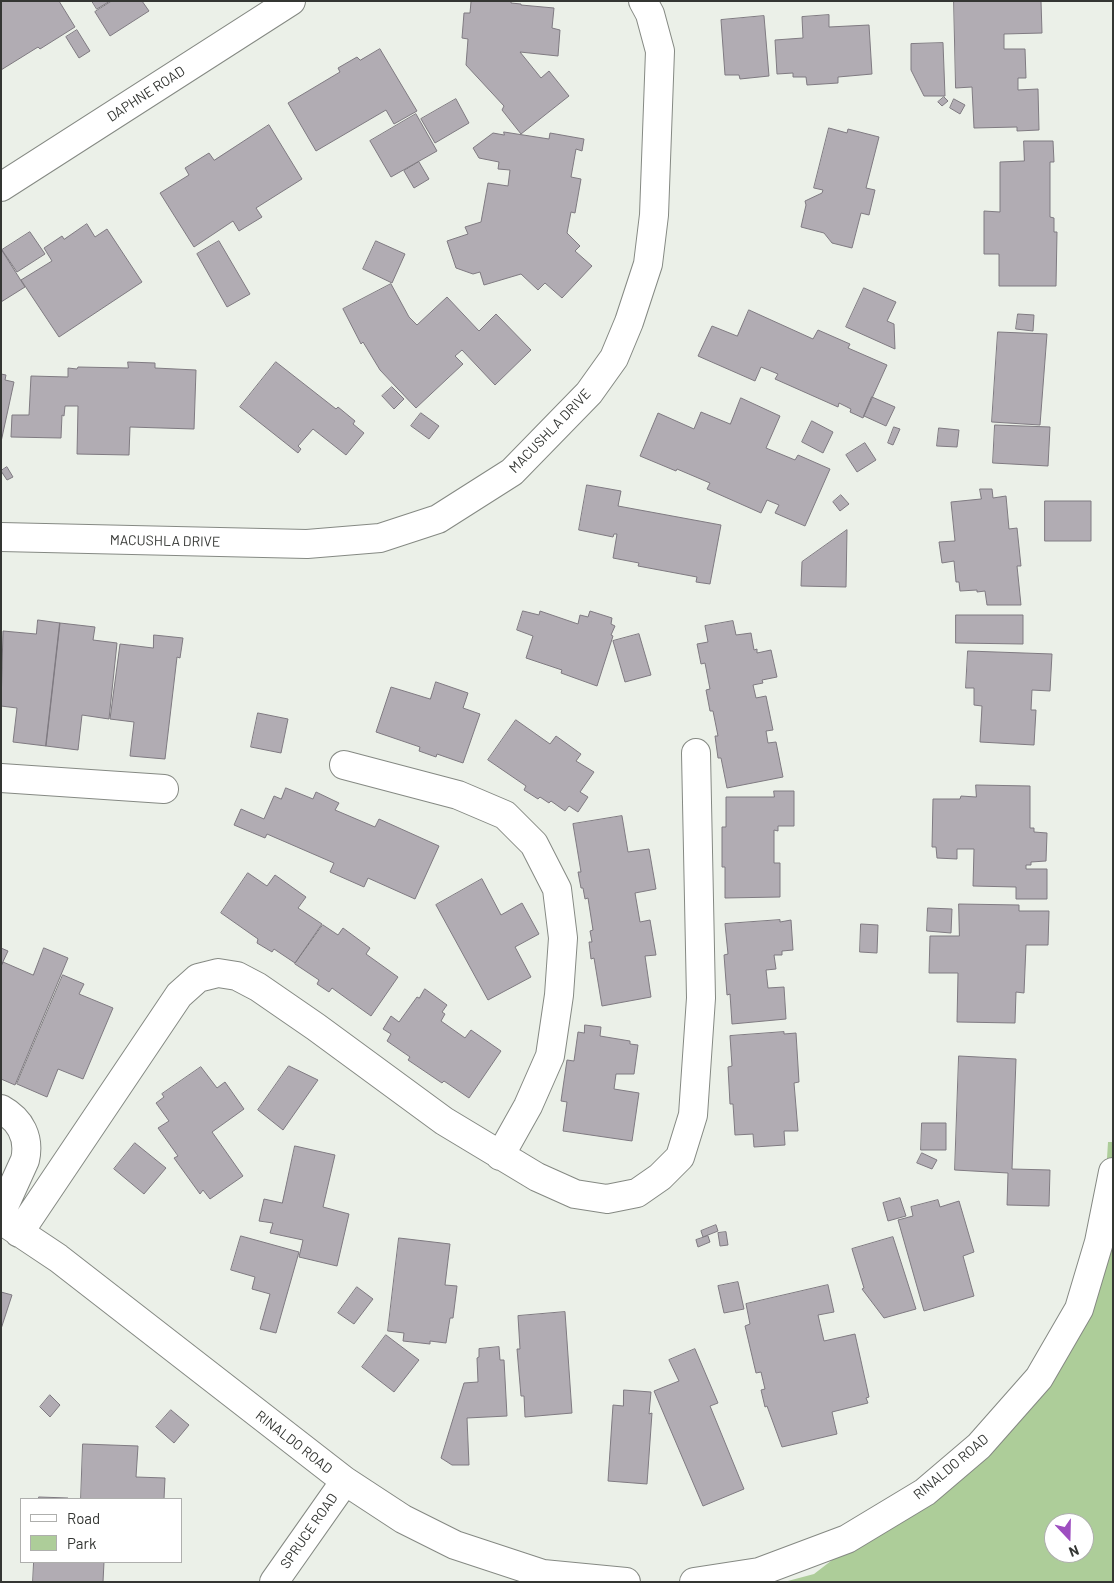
<!DOCTYPE html>
<style>
body{margin:0}
#map{position:relative;width:1114px;height:1583px;overflow:hidden;background:#ebf0e8;font-family:Barlow,sans-serif}
canvas{display:block}
.frame{position:absolute;inset:0;border:2px solid #343633;pointer-events:none}
.legend{position:absolute;left:20px;top:1498px;width:162px;height:65px;box-sizing:border-box;background:#fff;border:1px solid #aeafad;margin:0;padding:6px 9px;list-style:none;font-size:15px;color:#343633}
.legend li{display:flex;align-items:center;gap:10px;height:25px}
.legend b{width:25px;border:1px solid #aeafad}
.north{position:absolute;left:1044px;top:1513px;width:50px;height:50px;box-sizing:border-box;background:#fff;border:1px solid #aeafad;border-radius:50%;rotate:159deg;font-size:14px;font-weight:700;line-height:20px;text-align:center;color:#343633}
.north::after{content:'';display:block;margin:auto;width:18px;height:22px;background:#9e4fc0;clip-path:polygon(50% 0,100% 100%,50% 72%,0 100%)}
</style>
<div id="map">
<canvas width="1114" height="1583"></canvas>
<div class="frame"></div>
<ul class="legend">
<li><b style="height:6px;background:#fff"></b>Road</li>
<li><b style="height:14px;background:#adcd99"></b>Park</li>
</ul>
<div class="north">N</div>
</div>
<script>
const g = document.querySelector('canvas').getContext('2d');
g.lineJoin = 'round';
function fill(path, color) {
  g.fillStyle = color;
  g.fill(path, 'evenodd');
}
function trace(path, color, width, dash) {
  g.strokeStyle = color;
  g.lineWidth = width;
  g.lineCap = dash ? 'butt' : 'round';
  g.setLineDash(dash || []);
  g.stroke(path);
}
function label(font, color, halo, rows, align = 'center') {
  g.font = font + ' Barlow,sans-serif';
  g.lineWidth = 5;
  g.setLineDash([]);
  g.textBaseline = 'middle';
  g.strokeStyle = halo;
  g.fillStyle = color;
  for (const [text, x, y, turn = 0] of rows) {
    g.save();
    g.translate(x, y);
    g.rotate((+turn || 0) * Math.PI / 180);
    g.textAlign = isNaN(turn) ? turn : align;
    if (halo) g.strokeText(text, 0, 0);
    g.fillText(text, 0, 0);
    g.restore();
  }
}
fill(new Path2D(`
 M1108,1142H1113V1582H784L814,1574L962,1460L1086,1298L1105,1191ZM1054,1523H1084V1553H1054Z`), '#adcd99');
const building = new Path2D(`
 M1,1H59L75,27L40,49L38,47L1,70Z
 M92,1H110L97,9Z
 M112,1H142L149,11L110,36L95,12Z
 M465,1H511V3L521,4V5L554,8L552,28L560,30L558,56L520,52L541,78L549,71L569,96L521,134L502,110L504,106L466,65L468,39L462,38L464,13H470L471,2Z
 M954,1H1041L1042,33L1004,34V49H1025L1026,78H1018V90L1038,89L1039,130L1017,131V127L974,128L972,87L956,88Z
 M829,15V27L869,25L872,74L838,77V83L807,85L806,77H793V73L777,74L775,40L803,38L802,17Z
 M764,16L769,76L740,79L739,75H725L721,20Z
 M77,30L90,51L79,58L66,37Z
 M943,43L945,96H924L911,70V44Z
 M380,49L417,111L394,124L386,110L316,151L288,103L340,72L338,68L357,57L360,60Z
 M944,97L948,101L942,106L938,102Z
 M456,99L469,123L435,143L421,119Z
 M954,99L965,105L960,114L950,108Z
 M416,114L437,151L391,177L370,141Z
 M269,125L302,179L256,208L262,217L239,231L233,221L194,247L160,193L189,175L185,168L209,153L214,160Z
 M829,128L847,133L848,129L879,137L866,188L875,190L869,215L861,213L852,248L832,243L824,233L801,227L806,205L805,201L822,193L823,190L814,188Z
 M504,132L549,139L550,133L584,139L582,151L576,149L571,177L581,179L575,213L571,212L567,233L580,246L575,251L592,266L562,298L545,283L538,290L521,274L484,285L480,272L473,274L456,268L447,241L468,234L465,227L481,222L488,183L508,186L510,170L498,169L499,162L479,158L473,148L493,133L504,135Z
 M1024,141H1053L1054,162H1050V217L1054,218V232H1057L1056,286H999V254H984V211L1000,212V162L1024,161Z
 M419,162L429,179L414,188L404,171Z
 M87,224L95,237L107,229L142,282L59,337L21,280L52,261L44,248L62,236L64,239Z
 M30,232L45,254L17,272L2,250Z
 M219,241L250,294L227,307L197,254Z
 M376,241L405,254L392,283L363,269Z
 M1,249L25,287L1,302Z
 M391,284L409,317L417,325L447,297L479,331L496,314L531,350L495,385L462,350L455,356L463,364L416,408L380,370L363,342L361,344L343,309Z
 M864,288L896,302L887,321L894,324L895,349L846,327Z
 M749,310L813,339L818,330L850,344L848,348L887,365L863,418L850,412L851,409L839,403L838,407L775,379L778,374L761,367L755,381L698,356L712,326L737,336Z
 M1018,314L1034,315L1033,331L1016,329Z
 M998,332L1047,334L1040,425L992,422Z
 M128,362L155,363V368L196,370L194,429L130,427L129,455L77,454L78,406H65L64,416L62,415L61,438L11,437L12,415H29L31,376L68,377V368L77,369L78,367L128,368Z
 M276,362L336,409L338,407L355,421L353,424L364,433L346,455L313,429L298,446L301,449L298,453L240,407Z
 M1,374L6,375L5,380L14,382L1,442Z
 M392,387L404,399L394,409L382,396Z
 M872,397L895,407L886,426L864,416Z
 M741,398L780,416L766,448L795,460L798,455L830,469L805,526L775,513L779,505L767,500L761,513L707,489L710,483L677,469L676,471L640,456L658,413L694,429L701,412L730,424Z
 M421,413L439,426L429,439L411,426Z
 M812,421L833,432L823,453L802,442Z
 M995,425L1050,427L1048,466L993,463Z
 M894,427L900,429L893,445L888,443Z
 M939,428L959,430L957,447L937,446Z
 M865,443L876,460L857,472L846,455Z
 M7,467L13,477L7,480L1,471Z
 M587,485L621,491L618,506L721,525L710,584L696,582L697,577L638,566L639,563L613,558L617,534H614L613,537L579,530Z
 M980,489H992L993,498L1006,496L1009,529L1017,528L1021,566H1017L1021,605H987L985,591L977,592V590L960,591L959,582H956L954,561L942,563L939,542L955,541L951,502L981,499Z
 M841,495L849,504L840,511L833,502Z
 M1045,501H1091V541H1045Z
 M847,530L846,587L801,586L802,562Z
 M523,611L539,615L540,611L578,624L580,615L588,617L590,611L612,618L611,624L615,626L611,635L613,636L597,686L561,673L562,670L526,658L533,636L517,630Z
 M956,615H1023V644L956,643Z
 M38,620L60,623L46,746L13,742L17,708L1,706L3,631L36,634Z
 M733,621L736,635L751,633L754,650L757,649V653L771,650L777,677L762,680L763,683L753,685L756,698L766,696L773,730L766,731L768,743L776,742L783,777L727,788L721,758H718L715,736H718L713,711H710L706,690L710,689L705,663L701,664L697,644L708,642L705,626Z
 M60,623L95,627L93,640L117,643L109,719L82,715L78,750L46,746Z
 M639,634L651,675L625,682L613,641Z
 M154,635L183,638L180,658L177,657L165,759L130,756L134,722L110,719L120,644L153,648Z
 M968,651L1052,654L1050,691L1032,690L1031,710H1036L1034,745L980,742L982,706L974,705V688H966Z
 M436,682L468,693L463,708L480,714L463,763L437,754L436,757L419,751L420,747L376,732L391,687L430,699Z
 M258,713L288,719L281,753L251,747Z
 M516,720L550,744L556,736L581,754L576,761L594,772L580,792L588,797L578,812L569,806L565,811L551,801L549,803L540,797L538,799L524,790L526,786L488,760Z
 M976,785L1030,786V828H1034V832L1047,833L1046,861L1031,862V865H1026V869H1047V899H1016V887L973,886L974,849H957V859L937,858L936,847H932L933,799H960L961,796L976,797Z
 M286,788L313,799L316,792L339,803L335,810L375,827L379,819L439,846L415,899L368,878L364,887L330,872L334,863L267,834L265,838L234,825L241,809L264,819L274,796L281,799Z
 M774,791H794V826H778V831L774,830V863H780V897L725,898V867H722V827H726V797H774Z
 M622,816L628,852L649,849L656,889L635,893L640,922L650,920L656,955L645,956L651,997L602,1006L594,958L591,959L589,942H592L590,931L593,930L588,898L585,899L583,888H581L578,872H581L573,824Z
 M248,873L267,886L275,875L306,897L298,908L322,924L295,963L274,949L272,952L257,943L258,939L221,913Z
 M482,879L501,915L522,903L539,934L515,947L531,977L488,1000L436,905Z
 M959,904L1019,905V911H1049L1048,945H1026L1024,993L1016,992L1015,1023L957,1022L958,973H929L930,936H959Z
 M928,908L952,909L951,933L927,931Z
 M780,920V922L791,920L793,950L782,951V955H774L776,969L766,970L768,988L784,987L786,1019L732,1024L730,994L727,995L724,955L728,954L725,924Z
 M861,924L878,925L877,953L860,952Z
 M323,925L338,935L343,928L370,948L366,954L398,977L371,1016L332,988L329,992L317,984L319,980L295,964Z
 M1,948L8,951L1,966Z
 M44,948L68,958L15,1085L1,1079V966L3,962L33,975Z
 M63,975L84,984L79,994L113,1008L83,1079L58,1069L47,1097L17,1084Z
 M425,989L447,1005L442,1012L445,1014L441,1021L465,1038L471,1030L501,1051L469,1098L444,1081L442,1083L408,1060L410,1057L387,1041L391,1034L383,1029L391,1016L399,1022L417,997L419,998Z
 M585,1025L601,1027L600,1036L630,1041V1044L638,1045L634,1074H616L614,1089L639,1093L632,1141L563,1131L567,1102L561,1101L567,1060L574,1061L578,1032L584,1033Z
 M784,1032V1034L796,1033L799,1082L794,1083L798,1131H784L785,1145L754,1147L753,1134L735,1135L733,1104H730L728,1067L732,1066L730,1036Z
 M959,1056L1016,1059L1012,1169L1050,1170L1049,1206L1007,1205L1008,1173L955,1170Z
 M289,1066L318,1080L283,1130L258,1110Z
 M201,1067L217,1088L225,1082L244,1109L212,1132L243,1176L210,1199L203,1190L200,1194L174,1158L178,1156L158,1128L169,1121L156,1103L164,1097L162,1094Z
 M922,1123H946V1150H921Z
 M135,1143L166,1168L144,1194L114,1169Z
 M295,1146L335,1155L323,1207L349,1214L337,1266L299,1257L303,1240L270,1233L273,1223L259,1221L264,1199L282,1203Z
 M922,1153L937,1160L932,1169L917,1163Z
 M900,1198L906,1216L888,1221L883,1203Z
 M938,1200L940,1207L959,1201L974,1252L963,1256L974,1296L924,1311L898,1220L913,1216L911,1207Z
 M716,1225L718,1231L703,1237L701,1231Z
 M726,1232L728,1245L720,1246L718,1233Z
 M241,1236L299,1252L276,1333L260,1329L270,1294L252,1289L255,1277L231,1270Z
 M708,1236L710,1242L698,1247L696,1240Z
 M893,1237L916,1309L884,1318L862,1289L864,1288L852,1249Z
 M399,1238L450,1244L445,1285L457,1286L453,1318H450L446,1343L430,1341V1344L403,1341L404,1333L388,1331Z
 M738,1282L744,1309L724,1313L718,1286Z
 M828,1285L834,1312L818,1315L824,1341L855,1334L869,1397L866,1398L868,1403L832,1412L837,1434L782,1447L767,1406L765,1407L761,1390L765,1389L761,1372L756,1373L745,1326L750,1324L746,1304Z
 M357,1287L373,1299L354,1324L338,1313Z
 M1,1292L12,1295L1,1329Z
 M565,1312L572,1413L525,1417L524,1396H521L517,1349H520L518,1316Z
 M386,1335L419,1360L394,1392L362,1367Z
 M499,1347L500,1360H504L507,1416L467,1418L469,1465H452L441,1458L464,1383L478,1382L477,1358L479,1357V1349Z
 M695,1349L718,1403L710,1406L744,1489L703,1506L654,1391L679,1381L669,1360Z
 M624,1390L651,1392L649,1414L652,1413L647,1484L608,1481L613,1405L623,1406Z
 M50,1395L60,1405L50,1417L40,1407Z
 M171,1410L189,1425L174,1443L156,1427Z
 M83,1444L138,1446L136,1477L165,1478L164,1499H81Z
 M39,1497L68,1498V1499H39Z
 M34,1562H104L103,1582H33Z`);
fill(building, '#b1acb3');
trace(building, '#7f7a81', 1);
const minor = new Path2D(`
 M1,187L291,1
 M1,537L307,544L380,538L438,519L512,472L589,393L614,358L629,322L648,264L654,215L660,51L650,14L643,1
 M344,765L458,795L505,815L534,844L557,889L563,938L559,995L550,1056L528,1106L500,1156
 M1,778L164,789
 M1,1109C21,1120 30,1138 25,1160L1,1213
 M1,1220L58,1258L345,1481L403,1519L455,1545L543,1574L626,1582
 M19,1233L179,995L198,978L218,973L237,976L258,987L316,1027L444,1121L537,1177L575,1194L607,1199L637,1193L660,1177L680,1157L693,1115L701,998L696,753
 M274,1582L345,1481
 M694,1582L759,1572L847,1539L925,1492L979,1446L1039,1378L1079,1309L1099,1242L1113,1172`);
trace(minor, '#858983', 30);
trace(minor, '#fff', 28);
label('14px', '#343633', '#fff', [
 ["DAPHNE ROAD",146,94,-33],
 ["MACUSHLA DRIVE",550,431,-46],
 ["MACUSHLA DRIVE",165,541,1],
 ["RINALDO ROAD",294,1442,38],
 ["RINALDO ROAD",951,1467,-40],
 ["SPRUCE ROAD",309,1531,-55]
]);
</script>
